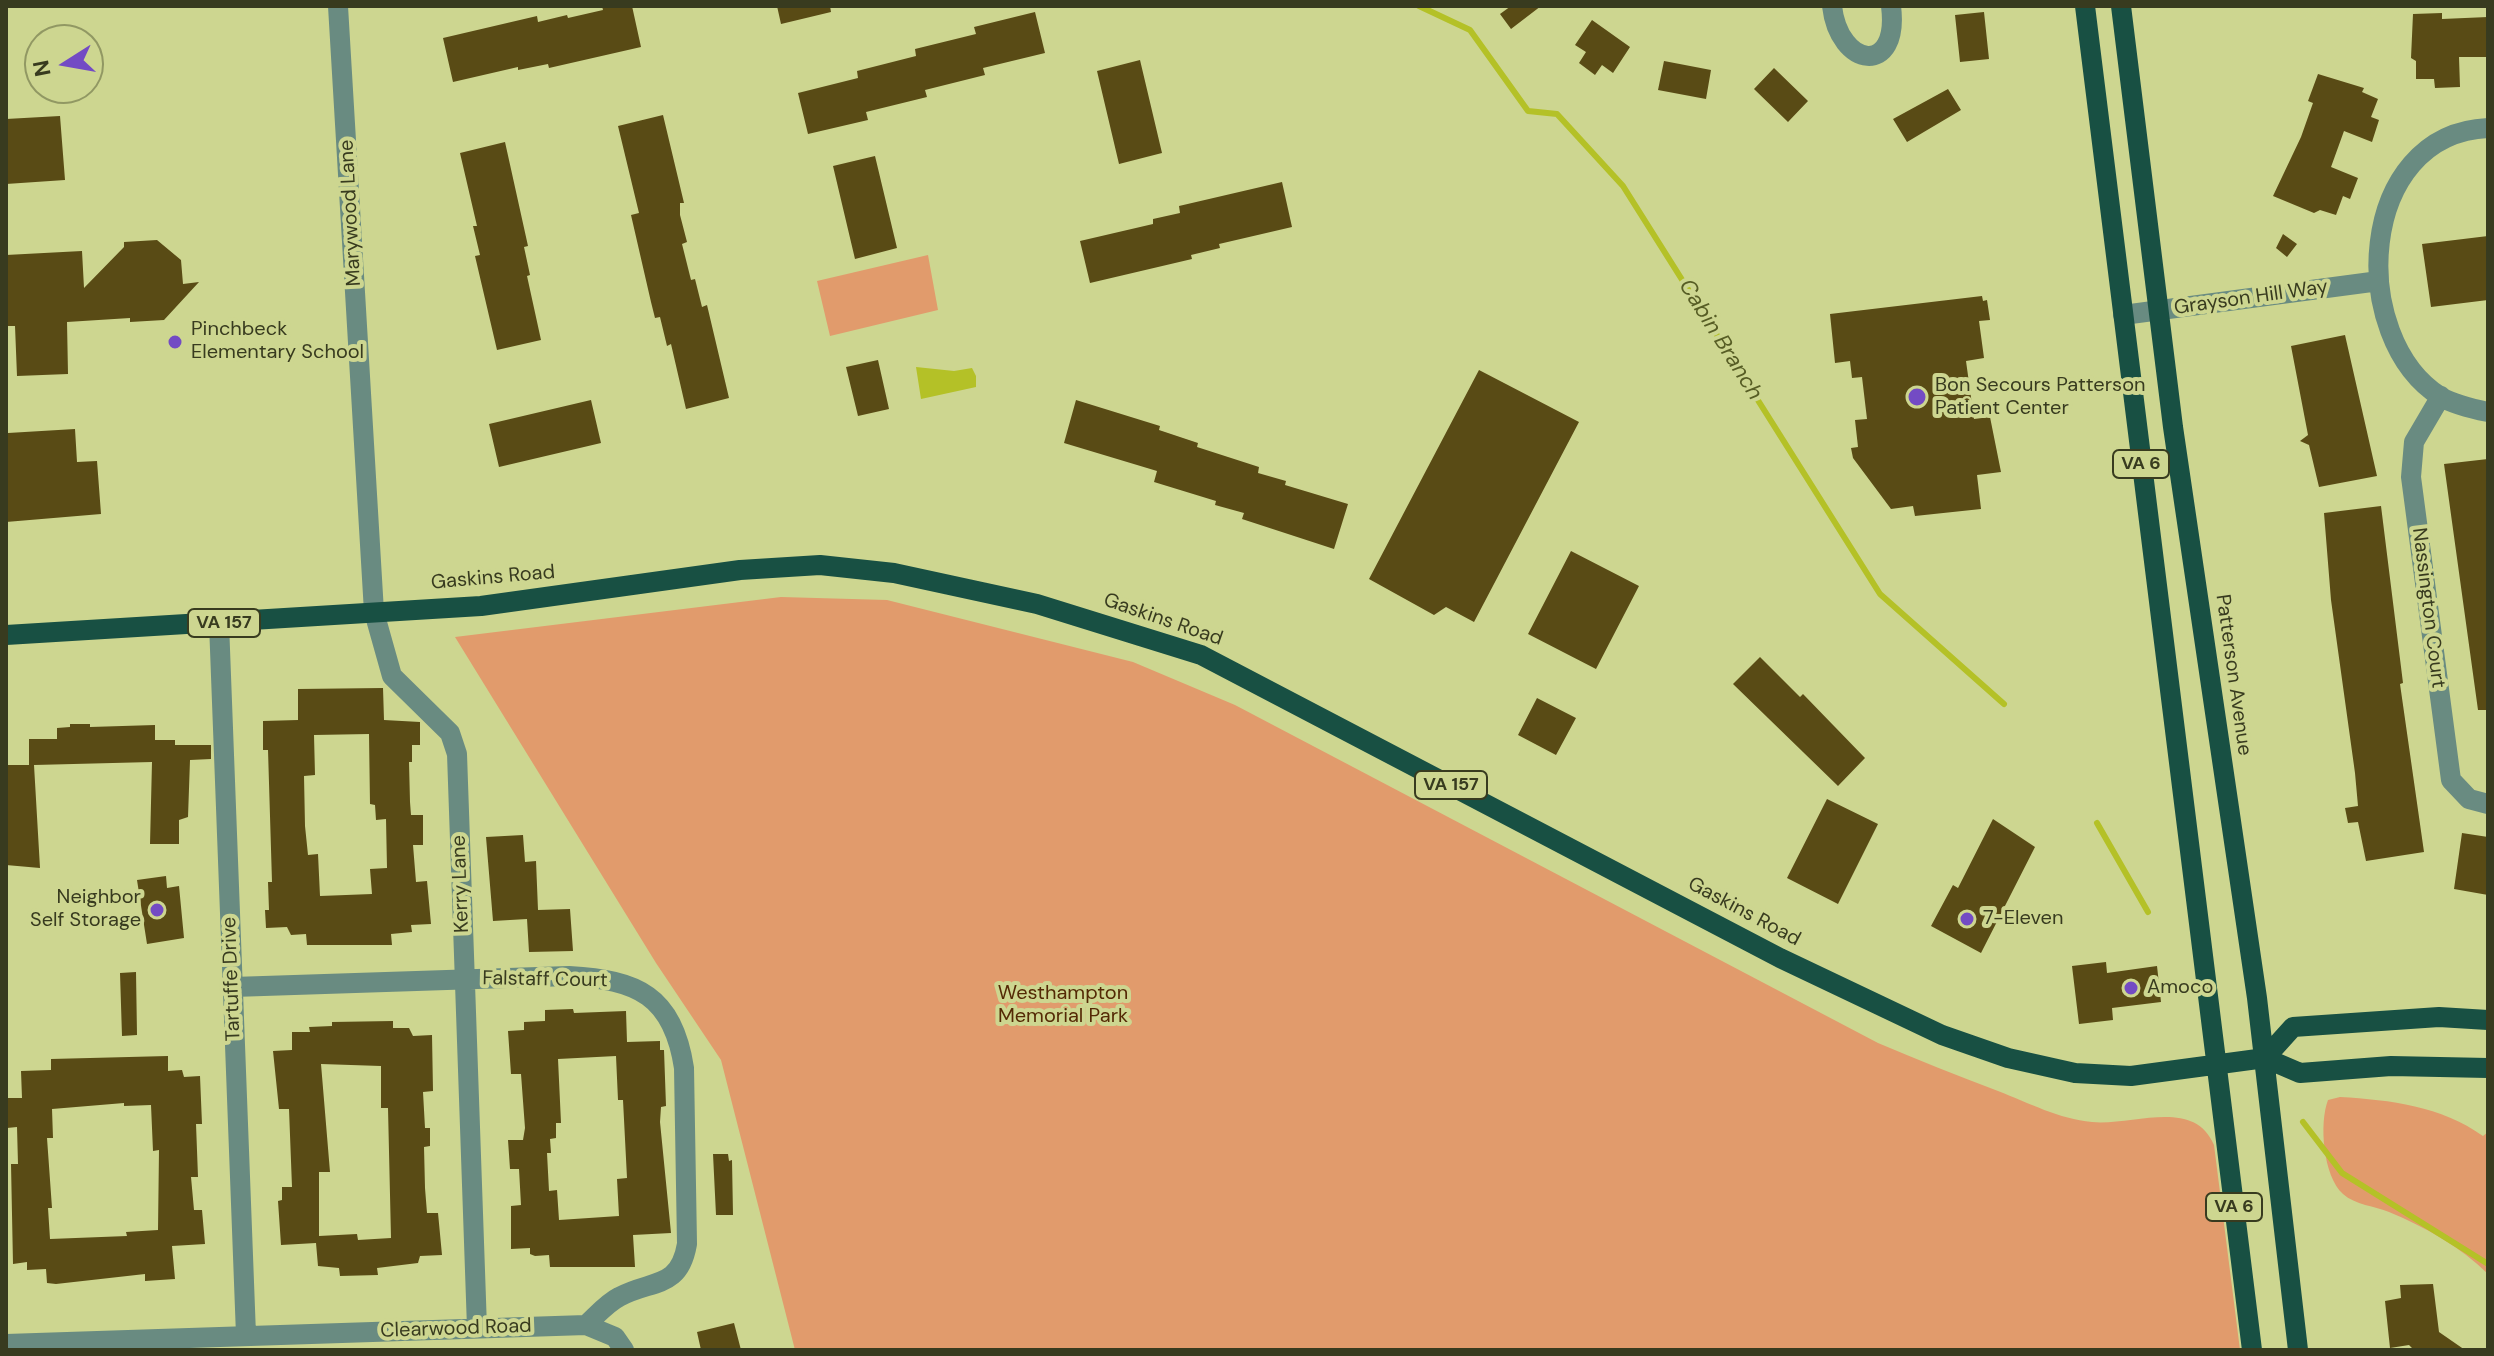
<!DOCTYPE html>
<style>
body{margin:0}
#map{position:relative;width:2494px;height:1356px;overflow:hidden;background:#cdd690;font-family:"DM Sans",sans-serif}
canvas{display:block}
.frame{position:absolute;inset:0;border:8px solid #383b1f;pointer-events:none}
.north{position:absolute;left:24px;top:24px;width:80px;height:80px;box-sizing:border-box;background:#cdd690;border:2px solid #919863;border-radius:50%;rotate:259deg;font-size:22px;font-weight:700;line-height:32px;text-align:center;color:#383b1f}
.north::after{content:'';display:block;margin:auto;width:28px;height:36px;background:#734bc4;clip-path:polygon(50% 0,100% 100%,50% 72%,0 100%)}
</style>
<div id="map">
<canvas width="2494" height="1356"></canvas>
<div class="frame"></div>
<div class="north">N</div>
</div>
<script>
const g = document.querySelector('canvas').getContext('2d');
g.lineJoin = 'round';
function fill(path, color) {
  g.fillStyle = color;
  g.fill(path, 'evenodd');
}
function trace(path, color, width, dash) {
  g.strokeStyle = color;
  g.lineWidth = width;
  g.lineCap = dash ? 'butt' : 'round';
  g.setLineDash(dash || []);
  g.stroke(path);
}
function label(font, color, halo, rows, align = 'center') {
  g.font = font + ' "DM Sans",sans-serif';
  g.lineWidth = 8;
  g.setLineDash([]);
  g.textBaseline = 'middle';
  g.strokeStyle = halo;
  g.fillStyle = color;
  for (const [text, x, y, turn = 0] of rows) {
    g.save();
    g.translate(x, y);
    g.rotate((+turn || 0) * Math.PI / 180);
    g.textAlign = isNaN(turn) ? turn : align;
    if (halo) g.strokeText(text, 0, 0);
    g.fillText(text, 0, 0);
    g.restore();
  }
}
fill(new Path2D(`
 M928,255L938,310L830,336L817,281Z
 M781,597L887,600L1133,662L1235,705L1878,1043C1918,1060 1958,1076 1998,1091C2029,1103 2059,1119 2092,1122C2133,1126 2194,1097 2214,1145L2240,1350H795L721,1060L656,963L455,637Z
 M2340,1097C2391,1100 2441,1106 2483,1136L2488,1132V1274C2461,1247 2425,1227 2389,1212C2375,1206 2355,1205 2343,1194C2323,1176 2319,1123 2328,1100Z`), '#e19b6c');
fill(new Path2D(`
 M916,367L954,371L972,368L976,376V387L921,399Z`), '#b4c127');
trace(new Path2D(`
 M1419,6L1470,30L1528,111L1557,114L1623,186L1880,594L2004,704
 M2097,823L2148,912
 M2303,1122L2342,1173L2488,1264`), '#b4c127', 6);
fill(new Path2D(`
 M602,6H632L641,47L549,68L548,64L518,70V67L453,82L443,38L537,16L538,22L567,15L568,18L603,10Z
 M777,6H830L831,12L781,24Z
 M1511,6H1541L1511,29L1500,14Z
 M1035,12L1045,53L983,68L985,75L925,90L927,97L866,112L868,120L808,134L798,93L858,78L857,71L916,56L915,49L976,34L974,27Z
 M1984,12L1989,59L1960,62L1955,15Z
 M2442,13V19L2488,17V57H2459L2460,87L2435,88L2434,79H2416V61L2411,58L2413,14Z
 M1592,20L1630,47L1613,73L1602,65L1595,75L1579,63L1586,52L1575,45Z
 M1140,60L1162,153L1119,164L1097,71Z
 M1664,61L1711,70L1706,99L1658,90Z
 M1774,68L1808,101L1788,122L1754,89Z
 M2318,74L2364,88L2362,92L2378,99L2371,117L2379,120L2372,142L2344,131L2331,167L2358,178L2350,199L2343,196L2336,215L2320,210L2314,213L2273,196L2301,137L2313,103L2308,101Z
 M1948,89L1961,110L1907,142L1893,119Z
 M663,115L684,203H680V215L687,242L682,244L691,280L695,279L702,307L707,305L729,398L686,409L671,344L667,346L660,317L655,318L651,302L631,215L639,213L618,126Z
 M60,116L65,180L6,184V119Z
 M505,142L528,246L524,247L530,275L527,276L541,340L497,350L475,256L480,255L473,226H477L460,153Z
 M875,156L897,248L855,259L833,166Z
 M1282,182L1292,227L1219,244L1220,248L1191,255L1192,259L1090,283L1080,241L1153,224V219L1180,213L1179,206Z
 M2283,234L2297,244L2287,257L2276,248Z
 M2488,236V300L2431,307L2422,244Z
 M157,240L181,260L183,284L199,282L164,320L130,322V318L67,322L68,374L17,376L15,326H6V255L82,251L84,288L124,247V242Z
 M1982,296L1983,301L1987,300L1990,320L1979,321L1984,358L1966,361L1974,419L1990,417L2001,472L1977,475L1981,509L1915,516L1913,506L1891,509L1853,458L1851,448L1858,447L1855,420L1867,419L1862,377L1852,378L1850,361L1835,363L1830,314Z
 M2345,335L2377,476L2319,487L2309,445L2300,441L2308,435L2291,346Z
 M878,360L889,409L858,416L846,367Z
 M1479,370L1579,422L1474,622L1446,607L1434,615L1369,579Z
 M591,400L601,443L499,467L489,424Z
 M1076,400L1160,426L1159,430L1198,443L1197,447L1259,467L1258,473L1286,481L1285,485L1348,504L1334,549L1242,519L1244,513L1215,505L1216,501L1154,482L1157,471L1064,443Z
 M75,429L77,462L97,461L101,514L6,522L8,433Z
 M2488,459V710H2478L2444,464Z
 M2381,506L2403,683L2400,684L2424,852L2366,861L2358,822L2348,823L2345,808L2358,806L2355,773L2331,600L2324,513Z
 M1571,551L1639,586L1596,669L1528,634Z
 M1760,657L1800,697L1803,694L1865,758L1838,786L1733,684Z
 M383,688L384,720L420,722V745H412V762H409L410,802L411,815H423V845H413L416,882L427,881L431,924L411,925L412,932L391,934L392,945H307L306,934L291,935L287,927L266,928L265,910H269L268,882H272L268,750H263V721L298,720V689ZM369,734L370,804L375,805L376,820L386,819L387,868L370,869L372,894L320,896L318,854L308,855L305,826L304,776L315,775L314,735Z
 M1537,698L1576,718L1556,755L1518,735Z
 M70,724H90V727L155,725V740H175V745H211V759L190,760L188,817L179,820V844H150L152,762L34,765L40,868L6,865V765H29V739H57V728L70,727Z
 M1827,799L1878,824L1838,904L1787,878Z
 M1993,819L2035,847L1981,953L1931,926L1953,885L1958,888Z
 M2462,833L2488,837V895L2454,889Z
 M523,835L525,862L536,861L538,910L570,909L573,951L529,952L527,919L493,921L486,837Z
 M166,876L167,888L179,886L184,938L147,944L137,880Z
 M2106,962L2107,973L2157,966L2161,1002L2112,1008L2113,1020L2079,1024L2072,966Z
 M136,972L137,1035L122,1036L120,973Z
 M573,1009L574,1013L626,1011L627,1042L660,1041V1050H664L666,1106L661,1107L660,1122L671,1233L633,1235L635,1267H550L549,1255L535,1256L530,1254V1248L511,1249V1206L521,1205L519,1169H510L508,1140H523L525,1128L521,1074H511L508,1031L524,1030V1022L545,1021V1010ZM616,1056L618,1100H623L627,1178L617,1179L619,1216L559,1220L557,1190L549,1191L547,1153H551L550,1139L556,1138V1123H561L558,1059Z
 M393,1021V1028H409L413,1036L432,1035L433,1091L423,1092L425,1128H430V1146L424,1147L425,1188L427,1213H438L442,1255L420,1256L418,1263L377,1268L378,1275L340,1276L339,1268L318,1266L316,1243L281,1245L278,1201L282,1200V1187H292L289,1109H279L273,1051L292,1050V1032H310L309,1027L332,1026V1022ZM321,1064L381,1066V1108H388L391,1238L358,1240L357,1234L319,1236V1172H330Z
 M168,1056V1071L182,1070L184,1077L200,1076L202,1124H196L198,1177H191L194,1210H202L205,1244L172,1246L175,1279L145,1281V1274L56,1284L47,1283L46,1269L27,1270V1262L13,1264L11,1164H18L17,1127L7,1128V1098H22L21,1071L51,1070V1059ZM124,1103V1106L151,1105L153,1151L159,1150L158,1230L126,1232L127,1236L50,1239L48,1208H52L47,1138H53L52,1109Z
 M713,1154H728L729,1161L732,1160L733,1215H716Z
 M2433,1284L2439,1332L2465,1350H2414L2409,1345L2390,1348L2385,1301L2401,1298L2400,1285Z
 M734,1323L741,1350H701L697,1332Z`), '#594b15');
trace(new Path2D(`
 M338,6L374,612L392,676L450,733L457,754L477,1328
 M1832,6C1839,68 1900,77 1891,6
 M2488,128C2356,134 2347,338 2441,397C2455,405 2473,409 2488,412
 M2123,315L2379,281
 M2441,396L2414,442L2411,477L2451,780L2469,799L2488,804
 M219,623L246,1335
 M233,987L569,976C637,980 673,995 684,1068L687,1244C679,1290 652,1279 619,1297C607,1303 596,1316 586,1325
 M6,1344L586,1325L615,1337L624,1350`), '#698b81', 20);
trace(new Path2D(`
 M2085,6L2252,1350
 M2121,6L2173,427L2257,998L2298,1350
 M6,635L481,606L740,570L820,565L894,573L1037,604L1201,655L1780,958L1942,1035L2008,1058L2075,1073L2131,1076L2265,1058L2300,1073L2391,1066L2488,1068
 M2265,1058L2293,1027L2439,1017L2488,1020`), '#185043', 20);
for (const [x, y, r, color] of [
 [175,342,8,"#734bc4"],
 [1917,397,10,"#734bc4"],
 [157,910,8,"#734bc4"],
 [1967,919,8,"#734bc4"],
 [2131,988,8,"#734bc4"]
]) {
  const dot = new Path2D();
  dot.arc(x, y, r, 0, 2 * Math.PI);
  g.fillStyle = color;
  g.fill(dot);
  trace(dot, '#cdd690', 3);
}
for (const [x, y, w] of [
 [2141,464,56],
 [224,623,72],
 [1451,785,72],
 [2234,1207,56]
]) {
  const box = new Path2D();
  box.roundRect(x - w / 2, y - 14, w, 28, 6);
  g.fillStyle = '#cdd690';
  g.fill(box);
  trace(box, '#383b1f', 2);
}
label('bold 18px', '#383b1f', null, [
 ["VA 6",2141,464],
 ["VA 157",224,623],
 ["VA 157",1451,785],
 ["VA 6",2234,1207]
]);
label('20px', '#383b1f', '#cdd690', [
 ["Marywood Lane",351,213,-93],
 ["Grayson Hill Way",2251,298,-8],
 ["Gaskins Road",493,578,-5],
 ["Nassington Court",2428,608,83],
 ["Gaskins Road",1163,620,19],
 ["Patterson Avenue",2233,675,82],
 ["Kerry Lane",461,884,-92],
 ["Gaskins Road",1744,912,28],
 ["Tartuffe Drive",232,979,-92],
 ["Falstaff Court",545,980,1],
 ["Clearwood Road",456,1329,-2]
]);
label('20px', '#383b1f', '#cdd690', [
 ["Pinchbeck",191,330],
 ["Elementary School",191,353],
 ["Bon Secours Patterson",1935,386],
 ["Patient Center",1935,409],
 ["Neighbor",141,898,"right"],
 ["Self Storage",141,921,"right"],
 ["7-Eleven",1983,919],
 ["Amoco",2147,988]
], 'left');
label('20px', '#542905', '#cdd690', [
 ["Westhampton",1063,994],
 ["Memorial Park",1063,1017]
]);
label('italic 22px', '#575d25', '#cdd690', [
 ["Cabin Branch",1720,340,58]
]);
</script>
